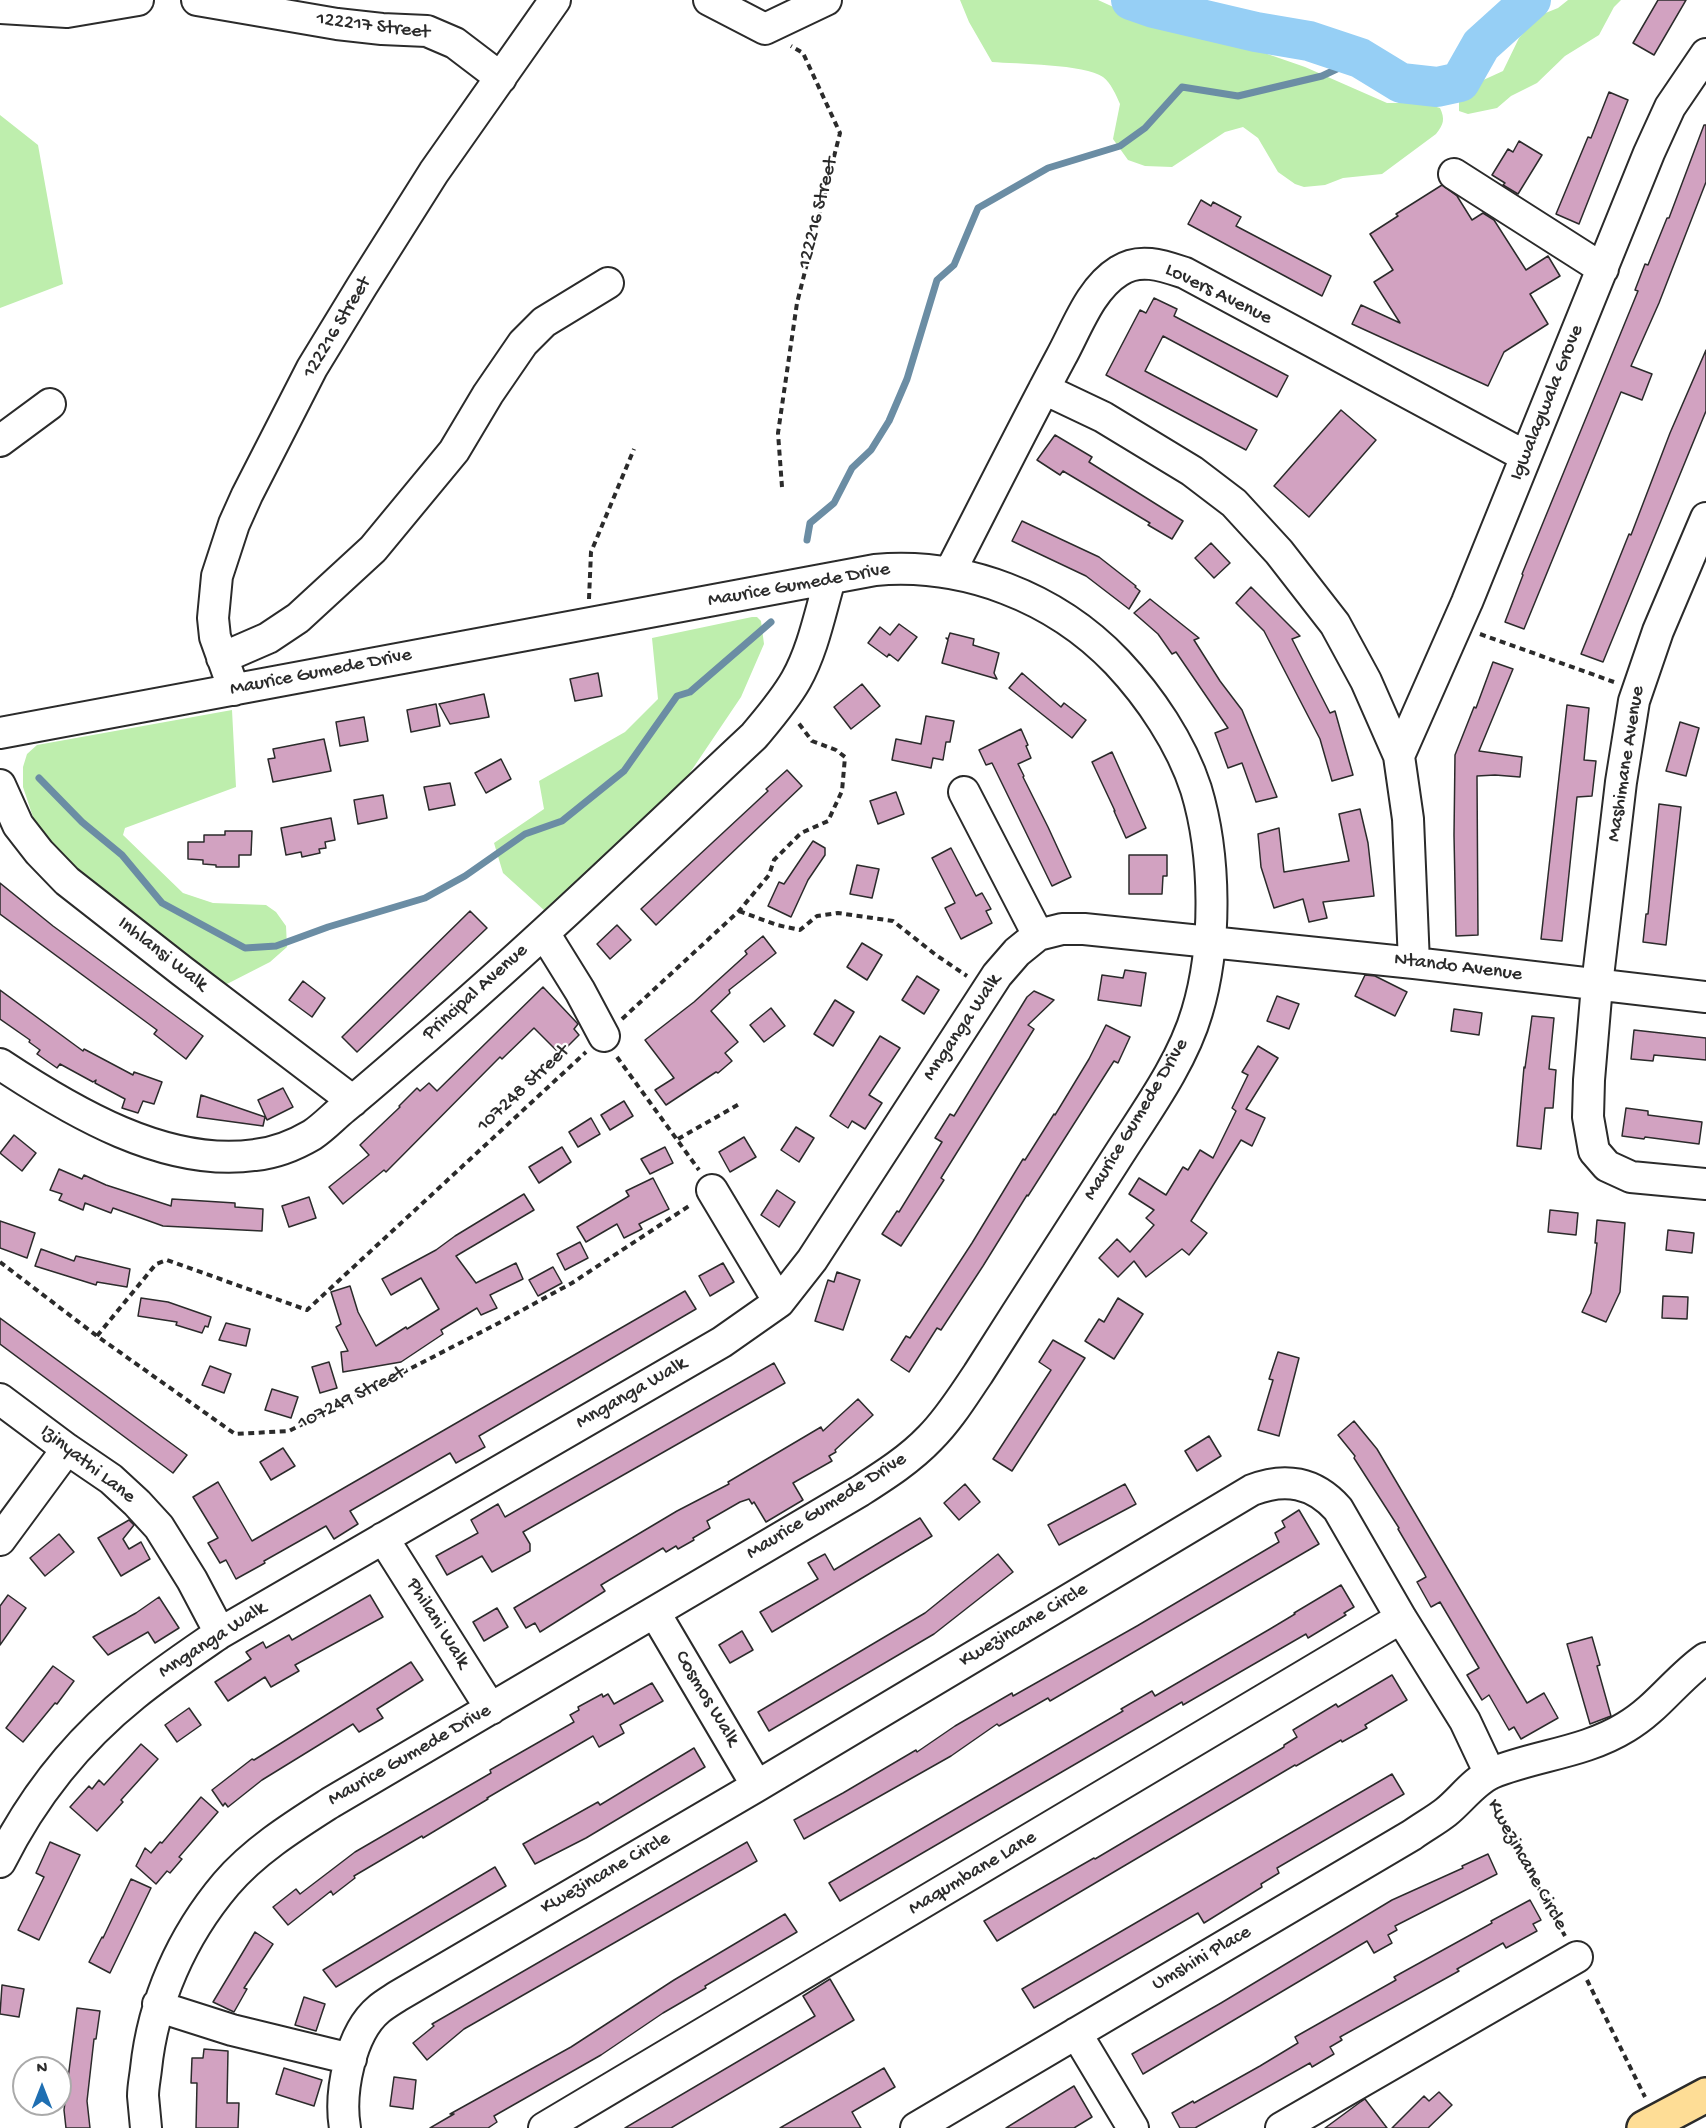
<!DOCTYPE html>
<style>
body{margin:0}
#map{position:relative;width:1706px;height:2128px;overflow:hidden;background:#fff;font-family:"Gochi Hand",sans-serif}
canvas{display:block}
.north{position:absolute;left:12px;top:2056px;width:60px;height:60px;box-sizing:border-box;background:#fff;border:2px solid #aaa;border-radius:50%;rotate:0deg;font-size:16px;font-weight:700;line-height:24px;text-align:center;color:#2b2b2b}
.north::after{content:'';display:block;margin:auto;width:21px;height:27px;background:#1f6fb2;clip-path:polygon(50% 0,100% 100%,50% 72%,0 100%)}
</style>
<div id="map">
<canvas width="1706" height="2128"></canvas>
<div class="north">N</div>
</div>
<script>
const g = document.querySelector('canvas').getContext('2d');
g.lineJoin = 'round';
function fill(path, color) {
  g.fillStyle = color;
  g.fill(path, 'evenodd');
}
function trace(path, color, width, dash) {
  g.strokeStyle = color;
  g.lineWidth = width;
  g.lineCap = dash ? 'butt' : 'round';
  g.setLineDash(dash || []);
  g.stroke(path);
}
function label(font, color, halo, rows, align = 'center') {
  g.font = font + ' "Gochi Hand",sans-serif';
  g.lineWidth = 4.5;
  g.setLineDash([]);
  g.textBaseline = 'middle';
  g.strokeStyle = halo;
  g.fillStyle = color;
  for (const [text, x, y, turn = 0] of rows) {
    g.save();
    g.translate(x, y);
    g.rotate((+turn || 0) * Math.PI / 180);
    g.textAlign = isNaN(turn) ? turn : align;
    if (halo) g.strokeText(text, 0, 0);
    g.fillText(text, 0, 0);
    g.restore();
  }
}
fill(new Path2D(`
 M960,0H1098L1153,25L1224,39L1305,67L1387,103H1423L1440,108C1445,119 1444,124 1436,134L1382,174L1343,178L1325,185L1304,187L1295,184L1278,172L1258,138L1243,127L1225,132L1172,167L1145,166L1128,160L1113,139L1120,104C1116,95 1111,83 1103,77C1085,64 1016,64 992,62L969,22Z
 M1568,0H1621L1614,7L1599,35L1565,56L1537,83L1511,96L1497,108L1468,114L1459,111V102L1479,82L1503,71L1519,38L1538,16L1558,8Z
 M0,115L38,145L63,284L0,308Z
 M752,617H757L761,621L764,644L741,697L681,786L545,911L503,873L494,843L544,809L539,781L625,732L658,699L652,638Z
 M232,710L236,787L125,828L123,835L183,893L213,903L266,905L276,912L286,926L287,947L270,962L225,985L61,860L36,826L23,787V767L27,754L37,745Z`), '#beeead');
trace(new Path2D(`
 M807,540L810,523L834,503L852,468L871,450L889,421L907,379L937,280L954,265L978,208L1048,168L1120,146L1145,128L1182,87L1238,96L1322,76L1360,58
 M39,778L82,822L122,855L162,903L245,948L276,946L328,927L425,898L465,876L525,834L562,821L624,771L677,696L690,692L771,622`), '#6b8da4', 7);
trace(new Path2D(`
 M1131,0L1154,8L1256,32L1309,41L1360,58L1401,83L1437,87L1460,82L1481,45L1531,0`), '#96cff5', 40);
const building = new Path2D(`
 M1658,0H1686L1654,55L1633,43Z
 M1609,92L1628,100L1579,224L1556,214L1588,137L1591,138Z
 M1704,125H1706V182L1659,303L1631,366L1652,374L1642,400L1621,392L1524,629L1505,622L1523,575L1522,574L1638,291L1635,290L1645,264L1648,265L1667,218H1669Z
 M1519,141L1542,155L1518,194L1503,185L1505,183L1492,175L1508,149L1513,152Z
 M1442,185L1457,196L1472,220L1483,213L1494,220L1526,270L1548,256L1560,276L1530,294L1548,324L1504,352L1488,386L1352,324L1361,305L1400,323L1374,282L1393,270L1370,234L1398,216L1396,214Z
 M1201,200L1211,206L1213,202L1241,217L1236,226L1331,276L1322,296L1188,224Z
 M1154,298L1177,309L1174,316L1288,376L1277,397L1163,336L1145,371L1257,430L1246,450L1106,375L1140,310L1146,313Z
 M1706,350V411L1603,662L1581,654L1629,534L1631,535L1670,433Z
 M1341,410L1376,440L1309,517L1274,486Z
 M1055,435L1092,457L1089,462L1183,521L1172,539L1148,525L1150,523L1063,471L1060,475L1037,460Z
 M1022,521L1099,557L1136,586L1135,587L1140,591L1129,609L1086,576L1012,541Z
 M1211,543L1230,563L1214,578L1195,558Z
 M1251,587L1300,636L1292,639L1330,713L1335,711L1353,775L1332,781L1320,739L1264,631L1236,603Z
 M1150,599L1199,638L1194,640L1220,681L1242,710L1277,797L1256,802L1242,763L1228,768L1215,733L1228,728L1176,652L1172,654L1158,634L1134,613Z
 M899,624L917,637L898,661L889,654L887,657L868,643L880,627L890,635Z
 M950,633L974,639L973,645L999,653L994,673L997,679L942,663L948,640L946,638L948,639Z
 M1493,662L1513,669L1479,751L1522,757L1520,777L1495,775L1477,776L1478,935L1456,936L1454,835L1455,755L1474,707L1476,708Z
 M598,673L602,696L575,701L570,679Z
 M1022,673L1061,707L1064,703L1086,720L1072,738L1009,688Z
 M862,684L880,706L851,729L834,707Z
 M484,694L489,717L450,724L439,704Z
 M436,704L440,726L411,732L407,710Z
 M1567,705L1589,708L1584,760L1596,761L1592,796L1577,797L1562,941L1541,939Z
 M926,716L954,721L950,742H946L943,760L933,758L931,768L892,760L896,739L921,744Z
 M364,717L368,741L340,746L336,722Z
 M1680,722L1699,728L1686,776L1666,771Z
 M1021,729L1028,745L1026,746L1031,758L1018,764L1024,776L1023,777L1048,827L1071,877L1052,886L992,763L986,765L979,750Z
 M324,739L331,771L273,782L268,759L275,758L273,749Z
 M1112,752L1146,828L1126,838L1114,811H1115L1092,762Z
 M501,759L511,779L486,793L475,773Z
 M787,770L802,786L656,925L641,909L768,791L766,789Z
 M450,783L455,805L429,810L424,787Z
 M896,792L904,814L878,824L870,801Z
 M383,795L387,818L358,824L354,800Z
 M1659,804L1681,807L1666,945L1643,942L1646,914H1648Z
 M1360,809L1368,843L1374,896L1323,902L1327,918L1309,922L1303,899L1274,908L1261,867L1258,834L1279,828L1284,872L1349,861L1339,814Z
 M331,818L335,840L325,842L326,848L319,849L320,853L302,857L301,852L286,855L281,828Z
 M225,831H252L251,855H239V867H216V865L203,864V860L188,859V842H204V835H225Z
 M813,841L825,848V855L808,880L791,917L768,906L779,882L784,884Z
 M951,848L976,896L982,893L991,909L986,911L992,923L961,939L945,908L955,903L932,858Z
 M1129,855H1167V876H1163L1162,894H1129Z
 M857,865L879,869L872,898L850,894Z
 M0,883L53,926L203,1036L186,1059L154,1034L157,1030L0,914Z
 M470,911L487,928L357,1052L342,1037Z
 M617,925L631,940L610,959L597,944Z
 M763,936L776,953L729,990L730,993L711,1011L738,1042L725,1053L732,1061L718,1073L716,1072L666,1105L655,1090L674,1078L645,1040L694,1002L747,954L745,951Z
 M862,943L882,955L867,980L847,967Z
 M1125,970L1146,973L1141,1006L1098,1000L1102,975L1123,978Z
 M1365,975L1375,976L1407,992L1395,1016L1355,996Z
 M917,976L939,990L924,1014L902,1000Z
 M303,981L325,998L312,1017L289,1000Z
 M543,987L578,1024L574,1029L579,1035L560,1054L534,1028L502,1059L500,1057L386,1172L384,1170L343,1204L329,1187L369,1155L360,1145L400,1107L399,1106L417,1088L420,1091L429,1083L437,1091Z
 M0,990L83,1051L84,1049L133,1075L134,1072L162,1082L154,1104L143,1101L138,1113L122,1108L125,1099L95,1083L96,1080L93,1082L60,1064L57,1068L37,1054L40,1050L29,1042L30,1040L0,1019Z
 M1034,991L1054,1000L1028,1025L1034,1029L941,1178L944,1180L901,1246L882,1234L897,1211L899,1212L942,1142L935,1138L950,1114L954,1116L1027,997Z
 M1277,996L1299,1004L1289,1029L1267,1021Z
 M835,1000L854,1012L833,1046L814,1034Z
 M771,1008L785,1026L764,1042L750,1025Z
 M1454,1009L1482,1013L1479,1035L1451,1031Z
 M1532,1016L1554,1018L1549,1069L1556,1070L1553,1108H1545L1541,1149L1517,1146L1524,1067L1525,1068Z
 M1106,1025L1130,1037L1118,1063L1114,1061L1028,1196L1027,1195L983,1266L941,1330L937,1328L909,1372L891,1360L906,1336L910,1338L972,1243L1023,1159L1025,1160L1054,1114L1055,1115L1089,1059Z
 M1634,1030L1706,1038V1060L1654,1055L1653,1061L1631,1059Z
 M880,1036L900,1048L869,1095L882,1103L865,1129L852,1121L848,1128L830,1116Z
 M1258,1046L1278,1058L1246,1109L1265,1118L1252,1146L1241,1140L1191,1221L1207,1233L1189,1255L1182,1249L1146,1277L1134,1261L1118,1277L1099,1258L1117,1239L1130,1252L1154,1225L1146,1218L1154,1210L1129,1194L1139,1178L1166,1195L1183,1167L1188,1170L1200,1150L1213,1158L1236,1111L1232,1108L1248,1075L1242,1072Z
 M283,1088L293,1107L267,1120L258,1100Z
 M201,1095L265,1117L263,1126L197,1117Z
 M624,1101L633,1116L610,1130L601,1115Z
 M1626,1108L1648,1111V1115L1702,1122L1699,1144L1645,1137L1644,1139L1622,1136Z
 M591,1118L600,1134L578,1147L569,1132Z
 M796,1127L814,1138L799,1162L781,1150Z
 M14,1135L36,1153L22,1171L0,1153Z
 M744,1137L756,1157L730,1172L719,1152Z
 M562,1147L571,1162L539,1183L529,1167Z
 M665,1147L673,1163L650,1174L641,1159Z
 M59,1169L82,1179L84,1175L106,1185L171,1206L172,1199L235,1203V1207L263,1209L262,1231L163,1226L113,1208L111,1213L85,1203L83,1210L59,1200L62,1194L50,1190Z
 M653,1178L669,1209L639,1224L642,1229L624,1238L617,1224L586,1242L577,1227L629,1196L626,1191Z
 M777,1190L795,1202L779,1227L761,1215Z
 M524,1194L534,1210L456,1256L476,1283L516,1263L523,1279L490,1295L497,1308L481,1315L477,1308L441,1330L443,1334L401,1362L343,1372L341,1352L348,1351L336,1327L341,1324L331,1292L350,1286L358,1312L376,1346L406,1327L407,1329L439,1309L421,1278L391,1295L382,1279L436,1250L455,1236Z
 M309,1197L316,1218L289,1227L282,1206Z
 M1550,1210L1578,1213L1576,1235L1548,1232Z
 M1597,1220L1625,1223L1620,1292L1606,1322L1582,1312L1591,1293L1597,1243H1595Z
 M0,1221L35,1233L27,1258L0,1248Z
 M1668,1230L1694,1233L1692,1253L1666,1250Z
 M580,1242L588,1258L565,1270L557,1254Z
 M41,1249L74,1261L76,1256L130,1269L127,1287L97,1282L96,1285L35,1266Z
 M723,1263L734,1282L710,1296L699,1276Z
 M553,1267L562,1283L538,1296L529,1280Z
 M837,1272L860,1280L843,1330L815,1321L828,1280L834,1282Z
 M685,1291L696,1309L479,1436L485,1447L456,1463L450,1453L350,1511L358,1524L334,1539L326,1526L264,1561L265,1563L236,1579L226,1560L220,1563L208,1543L218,1538L193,1497L218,1482L252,1541Z
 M1663,1296L1688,1297L1687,1319L1662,1318Z
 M141,1298L168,1302L211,1317L208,1327L205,1326L202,1333L176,1325L177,1322L138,1316Z
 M1118,1298L1143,1314L1114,1359L1085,1341L1099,1319L1104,1322Z
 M0,1318L187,1455L173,1473L0,1344Z
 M226,1323L250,1329L246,1346L219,1340Z
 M1053,1340L1085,1358L1012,1471L993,1459L1051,1370L1039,1362Z
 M1278,1352L1299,1358L1279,1436L1258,1430L1273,1380L1269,1379Z
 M329,1362L337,1388L320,1393L312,1367Z
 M774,1363L785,1383L523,1532L530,1544V1551L492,1572L482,1556L447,1575L436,1556L478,1533L471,1520L498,1504L505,1517Z
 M210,1366L231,1374L224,1393L202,1385Z
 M272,1389L298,1397L291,1418L265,1410Z
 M858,1399L873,1415L835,1450L836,1452L829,1456L832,1461L793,1483L803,1500L766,1522L754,1502L752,1504L749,1499L740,1502L707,1521L710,1528L693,1538L694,1540L678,1549L676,1546L666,1552L663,1548L601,1585L605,1591L540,1632L535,1623L526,1628L514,1608L677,1511L729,1484L728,1482L821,1427L823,1431Z
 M1354,1421L1377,1449L1527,1703L1544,1693L1558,1718L1521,1739L1514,1727L1509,1730L1489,1695L1482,1700L1467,1675L1479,1668L1440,1602L1431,1607L1417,1582L1426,1577L1424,1573L1398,1529L1399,1528L1354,1458L1355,1456L1338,1435Z
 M1209,1436L1221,1456L1197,1471L1185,1451Z
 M283,1448L295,1466L271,1480L260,1462Z
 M965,1484L980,1502L959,1520L944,1503Z
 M1125,1484L1136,1504L1059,1545L1048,1525Z
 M1299,1510L1319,1544L1050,1701L1048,1698L999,1726L997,1724L951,1756L804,1839L794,1820L843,1793L916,1750L917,1752L955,1726L1012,1693L1013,1696L1137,1626L1279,1542L1275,1533L1285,1527L1282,1521Z
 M920,1518L932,1536L772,1632L760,1612L818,1579L808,1563L825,1554L834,1570Z
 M129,1520L134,1525L123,1539L129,1549L141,1542L150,1559L121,1576L98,1538Z
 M59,1534L74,1552L45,1576L30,1558Z
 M998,1554L1013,1572L934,1634L769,1731L758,1712L925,1613Z
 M1341,1585L1354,1607L1344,1613L1346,1615L1308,1638L1306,1634L1183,1705L1182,1702L840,1901L829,1883L1123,1711L1121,1709L1152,1691L1155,1696L1270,1629L1295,1614L1294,1613Z
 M8,1595L26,1608L0,1645V1606Z
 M370,1595L383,1617L295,1665L299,1671L271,1687L265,1677L228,1701L215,1682L251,1659L246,1652L263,1642L266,1648L289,1635L292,1640Z
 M159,1597L179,1628L155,1643L148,1632L108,1655L93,1637L136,1613Z
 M497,1608L508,1627L484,1641L473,1622Z
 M742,1631L753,1650L730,1663L719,1645Z
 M1592,1637L1600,1665L1597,1666L1611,1716L1590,1724L1567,1644Z
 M411,1662L423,1680L377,1709L383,1718L359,1732L353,1724L262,1780L228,1807L225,1803L223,1806L212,1790L252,1759L254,1760Z
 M53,1666L74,1681L57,1704L55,1703L23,1742L6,1728Z
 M1392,1675L1407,1700L1365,1725L1367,1728L1342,1742L1341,1740L1296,1766L1295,1765L997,1941L984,1921L1094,1858L1095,1859L1284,1747V1745L1297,1737L1293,1730L1336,1704L1338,1707Z
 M652,1683L663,1701L620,1725L624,1733L599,1747L593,1736L487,1798L488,1799L423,1838L422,1836L354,1876L355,1878L333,1895L331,1891L288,1925L273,1907L296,1889L300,1894L355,1852L491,1773L490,1770L574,1722L570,1715L579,1710L578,1707L602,1694L603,1697L608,1694L614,1704Z
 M189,1708L201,1725L177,1742L165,1725Z
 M141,1744L158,1759L121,1800L123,1802L97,1831L70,1807L89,1786L92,1789L99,1780L104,1785Z
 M694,1748L705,1767L586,1838L535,1864L523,1844L598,1802L600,1805Z
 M1392,1774L1404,1794L1277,1868L1279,1873L1261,1884L1262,1887L1204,1923L1198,1913L1034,2008L1022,1989Z
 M201,1797L218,1812L179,1857L182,1859L170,1873L167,1871L156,1884L136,1866L145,1848L151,1853L160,1842L162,1843Z
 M50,1842L80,1855L39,1940L18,1930L44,1877L36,1873Z
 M747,1842L757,1861L464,2029L427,2060L413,2043L434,2026L432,2024Z
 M1488,1854L1497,1874L1395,1926L1397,1930L1388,1935L1392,1943L1374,1953L1367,1941L1143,2074L1132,2054L1221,2003L1392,1900L1463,1868L1462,1866Z
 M495,1867L506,1886L433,1929L336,1987L323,1970Z
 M131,1879L151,1888L110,1973L89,1962L102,1937L103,1938Z
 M1530,1900L1541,1920L1533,1924L1537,1931L1506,1948L1503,1943L1457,1969L1459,1971L1340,2037L1342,2040L1330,2047L1334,2054L1312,2067L1310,2063L1195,2128H1180L1172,2113L1193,2101L1194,2103L1260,2066L1298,2043L1295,2037L1396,1980L1394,1977L1492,1923L1491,1921Z
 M785,1914L797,1932L705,1986L706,1988L663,2013L601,2055L494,2116L497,2122L488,2128H430L454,2114H450L571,2047L674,1980Z
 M255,1932L273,1944L244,1988L247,1989L234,2012L213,2002Z
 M830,1979L854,2020L671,2128H625L815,2016L803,1996Z
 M2,1985L24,1989L19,2017L0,2014Z
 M304,1997L325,2004L316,2031L295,2025Z
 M77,2008L100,2011L96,2039H94L87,2101L90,2128H66L64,2110Z
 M204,2049L228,2051L227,2103H239L238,2128H196L197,2083H191L192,2058H203Z
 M284,2068L322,2080L314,2106L276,2094Z
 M884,2068L895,2087L852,2112L861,2128H780Z
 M394,2077L416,2080L413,2109L390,2106Z
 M1074,2086L1092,2117L1074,2128H1006Z
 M1439,2092L1452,2105L1428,2128H1392L1424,2096L1429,2101Z
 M1365,2099L1387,2128H1325L1359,2103Z`);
fill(building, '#d2a2c1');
trace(building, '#2b2b2b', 1.5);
const minor = new Path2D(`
 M197,0L337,24L382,29L427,31L455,43L501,78
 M709,0L765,29L826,0
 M0,8L67,12L138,0
 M1454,174L1603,269
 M1044,389L1103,417L1192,471L1234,503L1279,552L1335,624L1366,681L1399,756L1408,819L1414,963
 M0,441L50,404
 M1706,518L1658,631L1634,701L1621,782L1597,985L1589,1080L1588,1117L1594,1151L1607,1166L1631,1177L1706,1184
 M950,572C987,500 1023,428 1061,357C1077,328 1090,289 1119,271C1140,257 1164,266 1185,273L1525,456
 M222,658L268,638L298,618L373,549L454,451L488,394L523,343L544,322L608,283
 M234,690L215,637L213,618L217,576L234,524L247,495L312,368L362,286L434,172L555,0
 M0,733L875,570C964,562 1055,597 1117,662C1150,697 1181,743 1196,789C1216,855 1217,946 1197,1012C1182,1064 1143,1116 1114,1162C1069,1232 1023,1303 978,1374C963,1396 949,1419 930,1438C910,1459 885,1475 860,1491L330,1803C294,1826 254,1851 226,1884C182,1936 153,2001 146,2069C145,2078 143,2087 143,2096C144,2107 145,2117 146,2128
 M1399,756L1467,602L1649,153L1670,107L1706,54
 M0,785L18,825L39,852L67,881L182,971L353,1101
 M964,792L1038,935
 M544,933L580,991L604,1036
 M0,1064C71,1111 166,1168 255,1155C275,1153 295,1145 312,1135C324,1127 334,1116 344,1108C372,1085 399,1061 426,1038C539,941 646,837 754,736C769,718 784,701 796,680C813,650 820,613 830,579
 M712,1190L779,1302
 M0,1399L67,1449L111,1479L137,1503L159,1527L192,1580L220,1633
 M383,1538L491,1709
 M0,1540L67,1449
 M655,1613L757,1786
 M0,1862C32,1798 78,1740 134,1695C161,1673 191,1653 220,1633L722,1342L779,1302L812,1260L997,975L1017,952L1038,935L1062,929H1084L1414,963L1706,997
 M158,2004L166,2009L232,2030L351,2059
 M1076,2033L1133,2128
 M345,2128C339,2093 350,2033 379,2009C385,2004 392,2000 398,1996L757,1786L1252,1490C1285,1477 1314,1482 1338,1509L1401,1618L1465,1721L1490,1774
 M544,2128L1401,1618
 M916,2128L1412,1835C1423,1827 1436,1820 1446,1812C1461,1800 1474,1781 1492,1773C1536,1755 1584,1753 1626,1727C1657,1709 1677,1678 1706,1658
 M1281,2128L1577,1957`);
const major = new Path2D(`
 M1644,2128L1706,2095`);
trace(minor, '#2b2b2b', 34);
trace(major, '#2b2b2b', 38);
trace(new Path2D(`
 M782,487L778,433L797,303L840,133L803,53L791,46
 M589,599L591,552L634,449
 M1480,634L1614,682
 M739,911L777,925L800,930L817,916L838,913L893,921L936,955L967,976
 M622,1019L739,911L769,875L774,860L801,833L828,821L842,791L845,757L836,750L812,741L797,721
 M617,1057L699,1170
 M678,1139L741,1103
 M0,1262L97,1336L235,1434L289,1431L495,1325L572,1283L692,1204
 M97,1336L156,1264L167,1260L307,1310L586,1052
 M1492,1803L1565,1936
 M1587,1980L1645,2097`), '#2b2b2b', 4, [6, 4.5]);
trace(minor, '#fff', 30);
trace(major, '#fedd96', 33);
label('20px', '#2b2b2b', '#fff', [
 ["122217 Street",373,27,7],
 ["122216 Street",819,213,-76],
 ["Lovers Avenue",1218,295,26],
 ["122216 Street",338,328,-59],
 ["Igwalagwala Grove",1548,403,-68],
 ["Maurice Gumede Drive",799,586,-10],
 ["Maurice Gumede Drive",321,673,-11],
 ["Mashimane Avenue",1627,764,-81],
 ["Inhlansi Walk",162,955,38],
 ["Ntando Avenue",1458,968,7],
 ["Principal Avenue",476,993,-42],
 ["Mnganga Walk",963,1028,-56],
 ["107248 Street",524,1089,-43],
 ["Maurice Gumede Drive",1137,1120,-59],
 ["Mnganga Walk",632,1394,-30],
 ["107249 Street",352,1399,-27],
 ["Izinyathi Lane",87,1465,38],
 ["Maurice Gumede Drive",827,1507,-32],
 ["Philani Walk",437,1624,58],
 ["Kwezincane Circle",1024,1626,-31],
 ["Mnganga Walk",213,1641,-33],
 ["Cosmos Walk",706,1699,59],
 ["Maurice Gumede Drive",410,1756,-30],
 ["Kwezincane Circle",1526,1865,61],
 ["Kwezincane Circle",606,1874,-30],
 ["Maqumbane Lane",973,1874,-31],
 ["Umshini Place",1202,1959,-30]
]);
</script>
